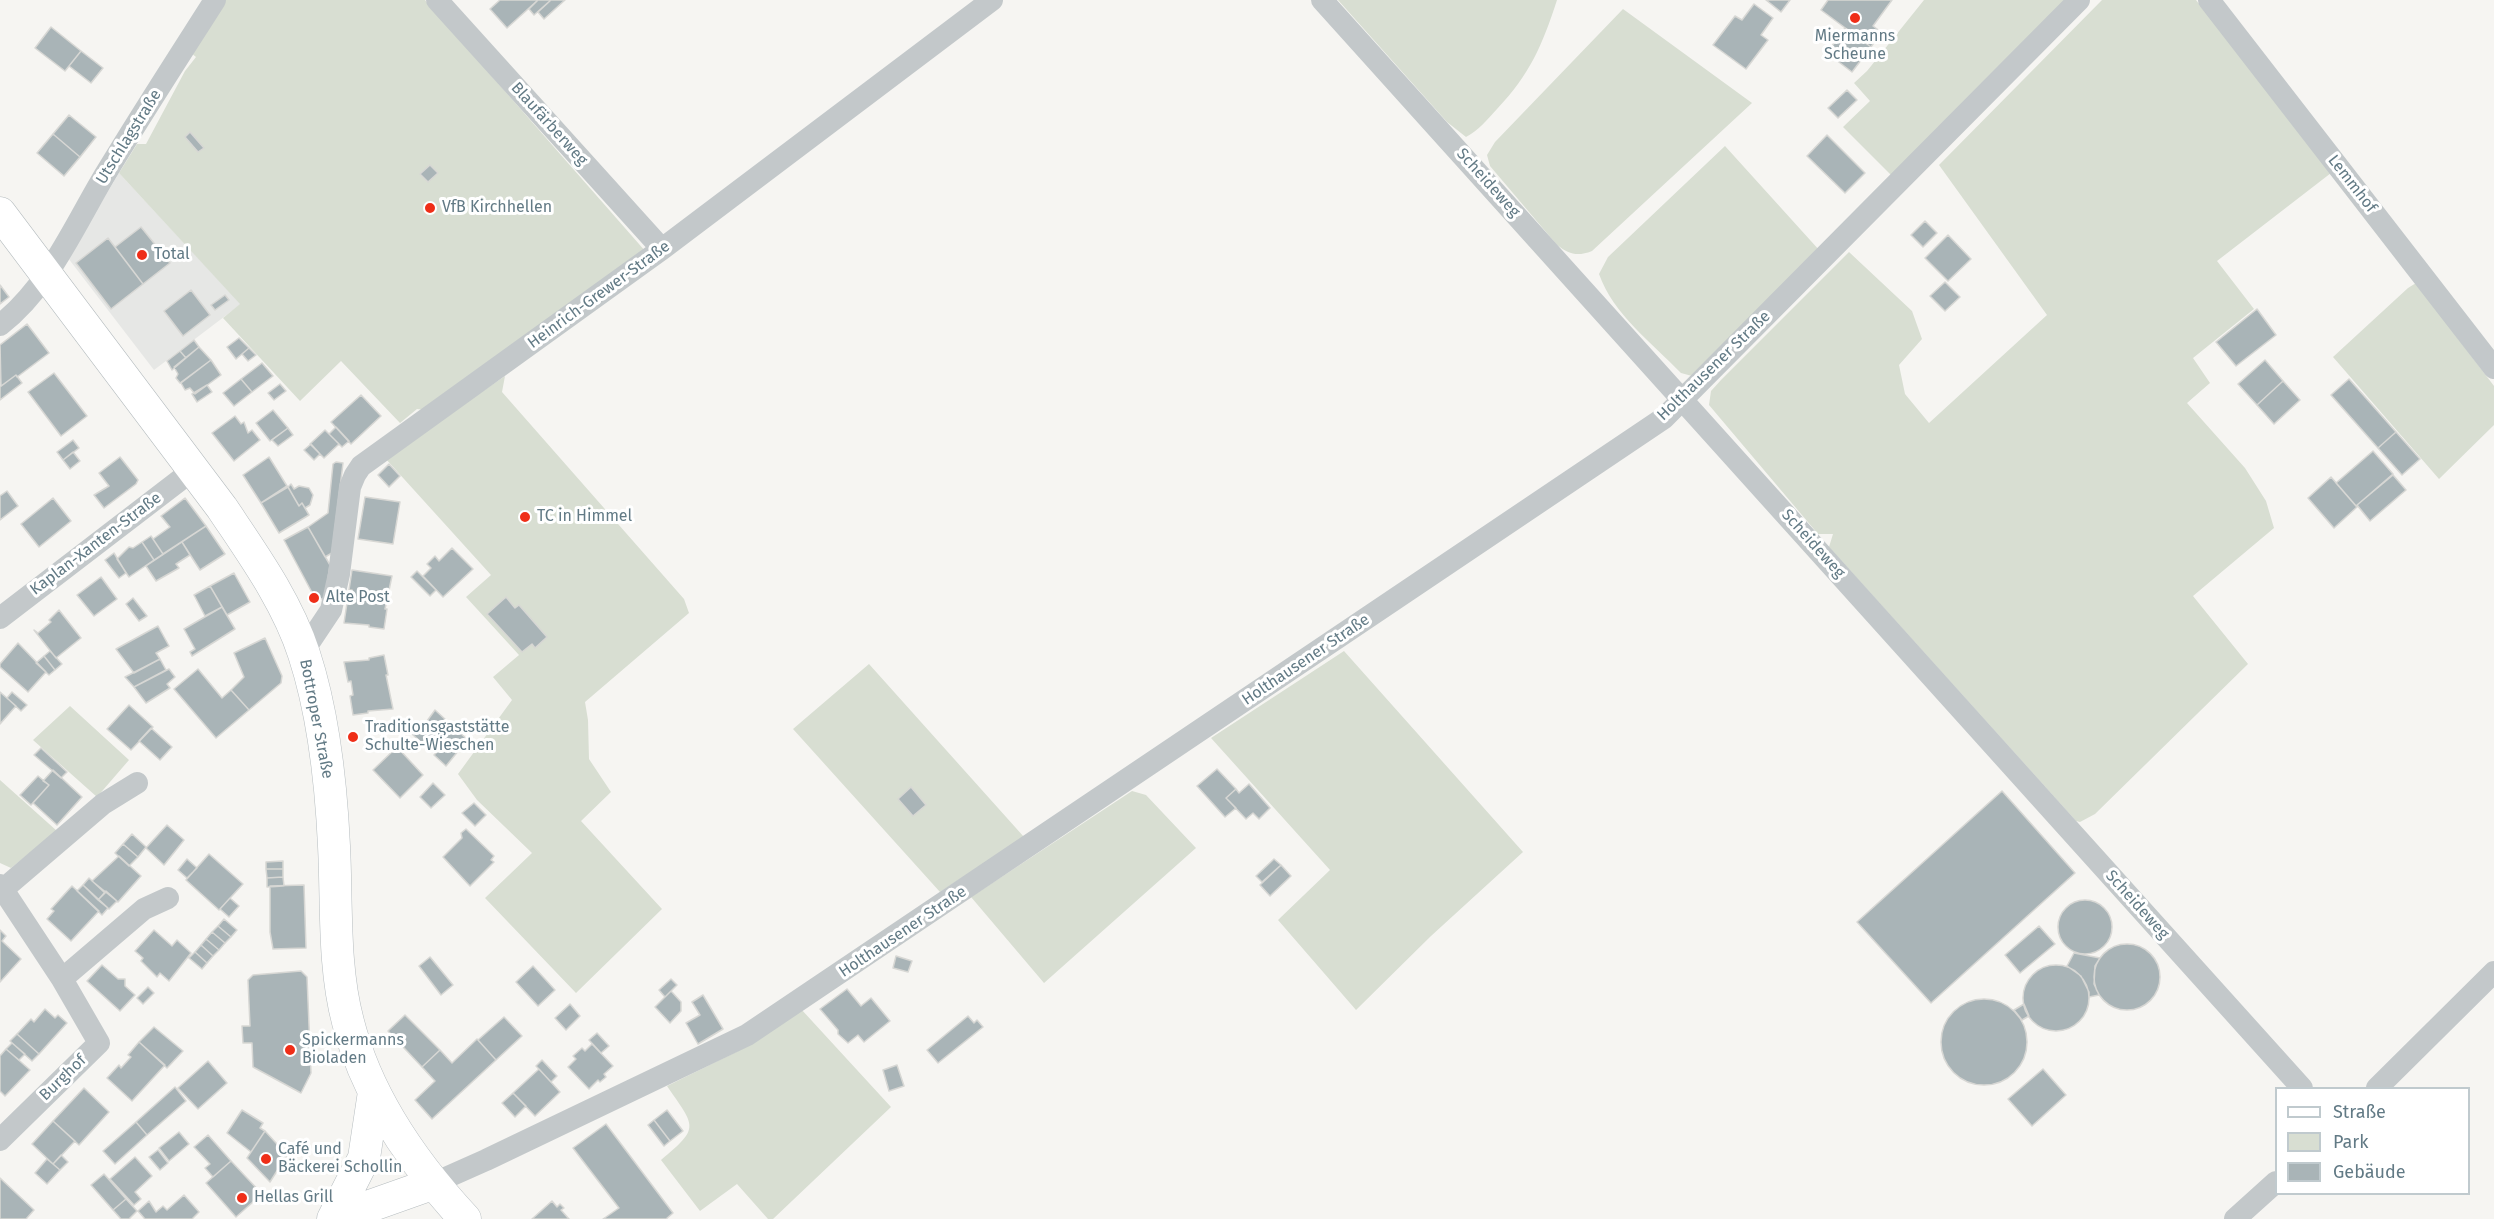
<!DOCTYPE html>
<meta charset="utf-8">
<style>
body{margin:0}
#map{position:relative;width:2494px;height:1219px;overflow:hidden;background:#f6f5f2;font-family:"Fira Sans",sans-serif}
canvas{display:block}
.legend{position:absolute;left:2275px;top:1087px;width:195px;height:108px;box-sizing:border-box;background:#fff;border:2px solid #c0cace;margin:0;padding:8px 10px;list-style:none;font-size:18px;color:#627a85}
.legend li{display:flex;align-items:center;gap:12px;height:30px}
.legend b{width:30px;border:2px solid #c0cace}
</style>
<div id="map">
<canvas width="2494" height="1219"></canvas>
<ul class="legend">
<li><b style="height:8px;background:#fff"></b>Straße</li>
<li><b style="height:16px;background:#d8ded2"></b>Park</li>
<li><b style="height:16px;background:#a9b4b7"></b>Gebäude</li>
</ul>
</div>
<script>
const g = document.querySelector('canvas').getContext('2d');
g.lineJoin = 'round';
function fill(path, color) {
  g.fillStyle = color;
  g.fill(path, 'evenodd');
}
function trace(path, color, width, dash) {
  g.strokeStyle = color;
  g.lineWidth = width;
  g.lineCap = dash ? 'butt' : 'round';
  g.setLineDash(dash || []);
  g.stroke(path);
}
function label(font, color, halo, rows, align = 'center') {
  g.font = font + ' "Fira Sans",sans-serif';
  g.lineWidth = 6;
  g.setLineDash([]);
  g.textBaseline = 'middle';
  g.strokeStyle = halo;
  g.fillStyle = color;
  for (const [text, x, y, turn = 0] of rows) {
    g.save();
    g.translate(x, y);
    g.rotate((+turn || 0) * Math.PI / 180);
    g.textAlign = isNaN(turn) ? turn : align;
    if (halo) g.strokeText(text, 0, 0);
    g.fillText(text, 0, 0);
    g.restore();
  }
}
fill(new Path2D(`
 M119,173L241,304L154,370L68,258Z`), '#e6e7e5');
fill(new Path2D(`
 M225,0H425L646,252L425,410L417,409L400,423L341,361L300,401L223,318L240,304L119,173L137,144H146L185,71L196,57L191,53Z
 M1338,0H1557C1542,46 1530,74 1497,109C1487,120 1479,130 1466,137L1447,122Z
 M1924,0H2068L1894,178L1843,127L1870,101L1854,83L1867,71Z
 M2102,0H2196L2331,173L2217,261L2254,309L2193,358L2210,383L2187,403L2245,468L2266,501L2274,528L2193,596L2248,664L2095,814L2080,822L2076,821L1829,547L1833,534H1818L1709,405L1711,391L1721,380L1849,252L1912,311L1922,339L1899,365L1905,394L1929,423L2047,315L1939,165Z
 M1623,9L1752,103L1592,251C1577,257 1569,254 1557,245L1490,166L1487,155L1495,142Z
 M1725,146L1820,251L1692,376L1681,373C1652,343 1613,314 1599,274L1608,257Z
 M2416,283L2494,386V425L2439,479L2333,357L2408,288Z
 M505,376L502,392L684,599L689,613L585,702L588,720L589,759L611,792L581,821L662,909L576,993L485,898L532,853L477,800L458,774L512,700L493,677L519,655L466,597L491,575L385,458Z
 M1344,651L1523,852L1431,936L1356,1010L1278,920L1330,870L1211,738Z
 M869,664L1024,837L940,892L793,729Z
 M70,706L129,760L97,797L33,740Z
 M0,780L57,831L11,868L0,863Z
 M1132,791L1146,795L1196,848L1044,983L971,897Z
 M801,1009L891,1107L773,1219H768L737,1184L700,1211L661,1160C701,1127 695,1127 667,1086L738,1051Z`), '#d8ded2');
const building = new Path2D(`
 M500,0H538L507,28L490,9Z
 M538,0H551L534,15L529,9Z
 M551,0H565L544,19L538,12Z
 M1766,0H1790L1781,12Z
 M1828,0H1892L1873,26L1881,32L1871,47L1821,10Z
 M1754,4L1773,18L1761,35L1768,40L1746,69L1713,45L1735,16L1742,20Z
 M51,27L81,51L65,71L35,48Z
 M1845,28L1871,47L1852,72L1827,53Z
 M81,51L103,68L91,83L69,66Z
 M1847,90L1857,100L1838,118L1828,108Z
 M69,115L96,137L80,157L53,134Z
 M190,132L204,148L198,152L185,137Z
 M53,134L80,157L64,176L37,153Z
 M1827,135L1865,173L1845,193L1807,156Z
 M430,165L438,173L428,182L420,174Z
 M1925,221L1937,233L1923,247L1911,235Z
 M141,227L170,263L143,284L115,247Z
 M1948,235L1971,259L1948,281L1925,258Z
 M108,238L143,284L111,309L76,263Z
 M1945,282L1960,297L1945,311L1930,296Z
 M0,285L9,297L0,304Z
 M191,290L210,315L183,336L164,311Z
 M225,295L229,300L215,310L211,305Z
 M2257,309L2276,335L2236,366L2216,342Z
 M27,324L49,353L17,377L16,375L1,386L0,345Z
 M239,338L249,348L236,359L227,347Z
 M194,340L199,347L186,358L180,351Z
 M199,347L211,360L180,383L176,378L178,374L174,367Z
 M249,348L256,355L248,361L242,354Z
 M180,351L186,358L172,370L167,361Z
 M211,360L221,375L195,394L190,388L185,390L181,383Z
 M2265,360L2283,381L2257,405L2238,384Z
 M262,363L273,376L252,392L241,379Z
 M54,373L87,416L61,436L28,392Z
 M16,375L22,383L0,400V387Z
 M241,379L252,392L234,406L223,393Z
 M2349,379L2396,432L2378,448L2331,395Z
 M2283,381L2300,400L2274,424L2257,405Z
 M280,384L286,391L274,400L268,393Z
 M207,385L212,392L197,402L192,394Z
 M361,395L381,416L351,444L331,422Z
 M273,410L288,428L270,441L256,423Z
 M235,416L241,424L244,422L248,433L252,430L260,440L234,461L212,433Z
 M336,427L349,441L342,447L329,434Z
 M288,428L293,435L278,446L272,440Z
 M325,430L339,444L324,458L310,444Z
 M2396,432L2420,459L2402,475L2378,448Z
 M73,440L79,448L63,460L57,452Z
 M311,444L320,454L314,460L304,450Z
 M2373,451L2393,474L2356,506L2336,483Z
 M73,452L80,461L70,469L63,460Z
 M120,457L138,480L136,484L104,508L94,495L109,486L99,473Z
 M269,457L287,486L261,503L243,475Z
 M336,462L343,463L332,553L325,557L308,527L328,513L333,464Z
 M389,464L400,476L389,487L378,475Z
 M2393,475L2406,490L2370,521L2357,505Z
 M2331,477L2357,507L2334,528L2308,498Z
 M291,484L294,489L299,486L309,488L313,495L310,505L305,508L302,503L299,506L288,487Z
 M288,487L299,506L302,503L309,515L279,533L261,503Z
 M7,491L18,506L0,520V496Z
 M365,497L400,502L393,544L358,539Z
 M53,498L71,521L39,547L21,524Z
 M185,498L206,526L163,554L153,539L170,527L161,516Z
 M206,526L225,554L200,570L182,542Z
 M308,527L330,565L325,598L316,600L284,540Z
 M151,536L163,554L154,560L142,542Z
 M142,542L154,560L129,577L117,559L129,547L133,548Z
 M182,542L190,555L176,564L179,568L156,581L146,566Z
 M452,548L473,569L443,597L423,576L431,568L427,564L435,556L439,561Z
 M114,553L126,573L119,578L105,560Z
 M352,570L392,576L385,609H387L384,629L369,627V625L344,623L347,603L350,604L352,590H349Z
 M417,571L436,590L430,596L411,577Z
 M234,573L250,602L227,615L210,586Z
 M101,577L117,599L94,616L77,595Z
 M210,586L222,607L205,616L194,595Z
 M506,597L515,608L519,605L547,637L535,648L532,644L522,652L487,614Z
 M133,598L147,616L139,621L126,604Z
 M222,607L235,629L192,656L190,652L195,649L184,629Z
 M59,610L81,638L56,658L34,630L38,633L51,622L49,620Z
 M158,626L169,646L156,653L160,659L134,673L116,649Z
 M265,638L282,676L281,683L249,710L231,690L244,677L234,653Z
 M18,643L46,672L28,692L0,667V664Z
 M50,651L62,664L55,670L44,656Z
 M384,655L388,675H386L393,709L368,711V713L353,715L350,696L353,695L351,681L348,682L344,662L369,660V658Z
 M44,656L55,670L49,675L36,663Z
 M160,659L166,670L134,687L125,677Z
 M169,669L175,677L167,684L170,688L146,703L134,687Z
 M198,669L222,698L231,690L249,710L216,738L174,689Z
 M0,692L16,706L0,724Z
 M12,692L27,705L21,711L7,698Z
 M129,705L153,727L131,750L107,729Z
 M435,710L469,741L459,750L446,766L434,755L437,752L426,743L424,745L412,734L427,721Z
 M151,728L172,747L160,760L139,741Z
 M397,747L423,775L400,798L373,770Z
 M41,748L67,772L61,778L34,755Z
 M1217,769L1236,789L1226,798L1236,808L1225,817L1197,786Z
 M53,770L82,797L57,825L33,803L49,785L43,781Z
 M38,776L49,785L31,805L20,795Z
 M433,783L445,795L431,808L420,797Z
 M1249,784L1270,808L1259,819L1253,813L1246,819L1226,798L1236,789L1239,793Z
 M911,787L926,805L913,816L898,799Z
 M2002,791L2075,873L1931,1003L1857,922Z
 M474,803L486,815L475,826L462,813Z
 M167,825L184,840L164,865L146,848Z
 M466,829L494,856L491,860L494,862L470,886L443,857L462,838L461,833Z
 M132,834L146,847L138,857L123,844Z
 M123,844L138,857L129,866L115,853Z
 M209,854L243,884L219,910L186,880Z
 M119,856L141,876L118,902L92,881Z
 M187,859L197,868L187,878L178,870Z
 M1274,859L1281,865L1262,882L1256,876Z
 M283,861V869H266V862Z
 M1281,865L1291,876L1270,896L1260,885Z
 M266,869H283V877L267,878Z
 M283,877L284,886L267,887V878Z
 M89,878L105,893L98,900L83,885Z
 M83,885L108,908L102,915L77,891Z
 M304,885L306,948L273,949L270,932V886Z
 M72,886L99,911L71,941L47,919L54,911L51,909Z
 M106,891L117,901L109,909L98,900Z
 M230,898L239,906L229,917L220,909Z
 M2058 927a27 27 0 1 1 54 0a27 27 0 1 1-54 0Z
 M224,919L237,930L231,937L218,926Z
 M218,926L231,937L225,943L212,932Z
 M2039,926L2055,944L2020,973L2005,955Z
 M0,930L6,936L2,941L21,959L0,982Z
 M154,930L172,946L177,940L191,953L169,981L160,973L157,977L141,961L143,958L135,951Z
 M212,932L225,943L219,950L206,939Z
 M206,939L219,950L213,956L201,945Z
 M2094 977a33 33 0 1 1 66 0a33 33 0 1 1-66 0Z
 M201,945L213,956L207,963L195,952Z
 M195,952L207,963L202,969L189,958Z
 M2074,953L2100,958L2095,966L2094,984L2099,995L2089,997V992L2081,976L2067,966Z
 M896,956L912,961L908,972L893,968Z
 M430,957L453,985L441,995L419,966Z
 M102,965L118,979H125V986L135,995L120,1011L87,981Z
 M2023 998a33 33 0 1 1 66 0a33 33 0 1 1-66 0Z
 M533,966L555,990L538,1006L516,982Z
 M301,971L307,977L311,1073L301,1093L253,1067L252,1043H243L242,1026H250L248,980L253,975Z
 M671,979L677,985L665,997L659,990Z
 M148,987L154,993L143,1004L137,998Z
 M847,989L861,1006L871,998L890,1021L864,1042L858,1035L848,1043L838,1034V1030L820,1009Z
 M671,991L681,1002V1011L670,1023L655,1007Z
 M703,995L723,1029L698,1044L686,1023L700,1015L692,1002Z
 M1941 1042a43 43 0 1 1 86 0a43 43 0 1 1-86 0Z
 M570,1004L580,1016L566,1030L555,1018Z
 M2024,1004L2029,1016L2022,1020L2014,1010Z
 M45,1009L55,1018L58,1015L67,1023L39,1054L17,1034L31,1019L34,1022Z
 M405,1015L440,1050L422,1067L388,1031Z
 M968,1016L974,1023L977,1020L983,1027L938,1063L927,1050Z
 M504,1017L522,1036L496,1060L478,1040Z
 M154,1027L183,1051L167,1068L139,1042Z
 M597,1033L609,1046L601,1053L589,1040Z
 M17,1034L39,1054L32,1061L10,1041Z
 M477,1039L496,1060L432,1119L415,1100L435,1081L422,1067L440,1050L452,1063Z
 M139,1042L165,1065L132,1101L107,1078L119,1065L121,1068L131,1057L128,1055Z
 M12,1043L25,1054L19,1060L6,1049Z
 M592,1044L613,1066L604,1074L606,1077L600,1082L598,1080L589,1089L568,1067L576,1059L573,1056L582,1048L585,1051Z
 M6,1049L30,1070L5,1096L0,1091V1056Z
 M542,1060L557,1076L551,1082L536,1066Z
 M208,1061L227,1083L198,1109L178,1088Z
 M897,1065L904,1086L889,1091L883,1070Z
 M539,1069L560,1092L535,1116L513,1093Z
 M2043,1069L2066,1095L2032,1126L2008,1099Z
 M175,1087L186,1101L147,1135L136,1122Z
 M84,1088L109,1112L79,1145L53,1121Z
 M513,1093L526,1106L515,1117L502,1103Z
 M242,1110L263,1123L260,1128L265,1131L251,1152L227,1133Z
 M667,1110L683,1131L670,1141L654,1120Z
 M654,1120L670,1141L664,1146L648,1125Z
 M53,1121L75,1141L53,1164L32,1144Z
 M136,1122L147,1135L115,1164L103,1151Z
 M606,1124L673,1213L666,1219H603L619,1208L573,1148Z
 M265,1131L287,1155L270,1182L247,1158Z
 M179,1132L189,1144L169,1161L159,1148Z
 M208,1135L231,1161L213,1177L205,1168L210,1164L194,1147Z
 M158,1150L168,1163L160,1170L149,1157Z
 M61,1155L68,1162L60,1170L53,1164Z
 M135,1157L152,1176L135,1192L141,1199L134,1205L110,1179Z
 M47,1159L60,1170L47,1184L35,1173Z
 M231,1161L262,1194L236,1217L206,1183Z
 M104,1174L126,1199L113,1210L91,1185Z
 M0,1178L34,1210L26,1219H0Z
 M184,1195L199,1212L192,1219H145L138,1211L149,1201L156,1212L163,1206L167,1210Z
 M126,1199L137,1211L129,1219H121L113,1210Z
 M552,1201L557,1207L560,1204L564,1208L561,1210L569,1219H532Z`);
fill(building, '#a9b4b7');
trace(building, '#d7d7d4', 1.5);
const secondary = new Path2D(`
 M0,213L222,508C252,553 287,601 304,654C324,715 331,782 334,846C337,904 333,966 348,1022C367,1097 413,1163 465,1219
 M333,1219L364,1158L374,1092
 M333,1219L432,1184`);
trace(secondary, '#b5bcbf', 33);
trace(new Path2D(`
 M437,0L662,249
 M1322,0L2302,1088
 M2209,0L2494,368
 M0,325C49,287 74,226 106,173C141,115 178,58 215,0
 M0,618L193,470
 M303,652L331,610L339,574L350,487L355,475L361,466L662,249L992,0
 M0,885L62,979L99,1043L0,1140
 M0,892L103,804L137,783
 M62,979L144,909L168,898
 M2377,1088L2494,972
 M432,1184L486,1160L747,1035L1664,418L2079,0
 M2235,1219L2276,1182`), '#c3c8ca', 22);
trace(secondary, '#fff', 32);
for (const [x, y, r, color] of [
 [1855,18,6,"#ef2e18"],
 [430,208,6,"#ef2e18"],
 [142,255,6,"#ef2e18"],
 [525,517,6,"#ef2e18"],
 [314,598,6,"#ef2e18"],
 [353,737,6,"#ef2e18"],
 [290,1050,6,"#ef2e18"],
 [266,1159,6,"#ef2e18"],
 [242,1198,6,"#ef2e18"]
]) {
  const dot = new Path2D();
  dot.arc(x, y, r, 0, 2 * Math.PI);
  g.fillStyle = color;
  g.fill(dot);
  trace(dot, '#fff', 2);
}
label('16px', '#627a85', '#fff', [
 ["Miermanns",1855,37,"center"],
 ["Scheune",1855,55,"center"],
 ["VfB Kirchhellen",442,208],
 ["Total",154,255],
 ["TC in Himmel",537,517],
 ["Alte Post",326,598],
 ["Traditionsgaststätte",365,728],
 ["Schulte-Wieschen",365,746],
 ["Spickermanns",302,1041],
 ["Bioladen",302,1059],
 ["Café und",278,1150],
 ["Bäckerei Schollin",278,1168],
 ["Hellas Grill",254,1198]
], 'left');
label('16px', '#627a85', '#fff', [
 ["Blaufärberweg",549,124,48],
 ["Utschlagstraße",129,137,-58],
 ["Scheideweg",1488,183,48],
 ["Lemmhof",2352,184,52],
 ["Heinrich-Grewer-Straße",599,295,-36],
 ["Holthausener Straße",1714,366,-44],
 ["Kaplan-Xanten-Straße",96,544,-37],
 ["Scheideweg",1813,544,48],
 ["Holthausener Straße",1306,660,-34],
 ["Bottroper Straße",316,719,79],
 ["Scheideweg",2137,905,48],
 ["Holthausener Straße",903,932,-34],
 ["Burghof",63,1078,-44]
]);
</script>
